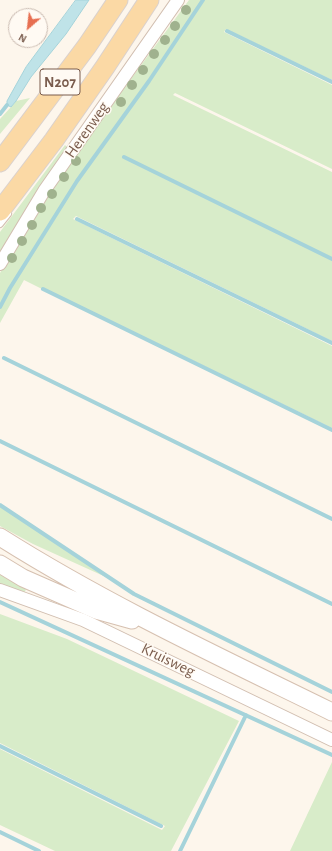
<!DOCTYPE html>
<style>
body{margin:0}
#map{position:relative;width:332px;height:851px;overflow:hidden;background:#fdf6ec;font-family:"Alegreya Sans",sans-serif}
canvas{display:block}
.north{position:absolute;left:8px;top:8px;width:40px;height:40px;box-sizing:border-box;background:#fffaf3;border:1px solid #cabbb1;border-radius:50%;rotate:208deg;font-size:11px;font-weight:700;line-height:16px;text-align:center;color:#7a5c4d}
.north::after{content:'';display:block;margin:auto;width:14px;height:18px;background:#e76f51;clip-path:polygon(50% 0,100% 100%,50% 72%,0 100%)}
</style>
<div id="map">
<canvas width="332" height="851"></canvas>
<div class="north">N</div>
</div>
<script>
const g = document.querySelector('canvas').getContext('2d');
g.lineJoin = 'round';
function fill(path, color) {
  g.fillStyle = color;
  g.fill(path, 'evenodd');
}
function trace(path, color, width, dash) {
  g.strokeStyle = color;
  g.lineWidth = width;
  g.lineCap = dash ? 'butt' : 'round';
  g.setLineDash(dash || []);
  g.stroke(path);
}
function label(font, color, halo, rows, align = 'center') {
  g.font = font + ' "Alegreya Sans",sans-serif';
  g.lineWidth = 3;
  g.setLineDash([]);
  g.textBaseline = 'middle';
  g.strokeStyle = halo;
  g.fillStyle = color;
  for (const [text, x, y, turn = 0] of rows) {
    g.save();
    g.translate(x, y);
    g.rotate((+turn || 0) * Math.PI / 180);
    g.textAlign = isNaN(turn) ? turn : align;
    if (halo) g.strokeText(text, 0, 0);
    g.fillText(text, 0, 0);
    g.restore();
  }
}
fill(new Path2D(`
 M189,0H332V80L226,29L224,32L332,85V169L175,93L173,95L332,172V341L76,216L73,219L332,346V428L43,288L42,289L24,280L0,323V273L13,250L55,182Z
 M30,98L0,134V119L11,107L16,101Z
 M65,145L69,149L0,253V232Z
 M0,505L119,583L33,544L0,526Z
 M0,571L27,585L25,592L0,584Z
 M0,614L67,639L239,721L171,851H55L0,825V749L162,830L165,826L0,743Z
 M332,762V851H290Z`), '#d8ecc9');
const water = new Path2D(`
 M76,0H89L66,34L31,77L16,101L11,107L7,105V101L26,67Z`);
fill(water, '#bfe3e8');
trace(water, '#a5d3da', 1);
trace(new Path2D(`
 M227,31L332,82
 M0,114L7,105
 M124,157L332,259
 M77,219L332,343
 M43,289L332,430
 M0,307L10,288L77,181L149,81L203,0
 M4,358L332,519
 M0,441L332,604
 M0,505L134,594L332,692
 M0,602L332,755
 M0,746L161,826
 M0,832L39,851
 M180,851L246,715`), '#a5d3da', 4);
const service = new Path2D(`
 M0,224L8,214`);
const minor = new Path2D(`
 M0,264L44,191L178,0
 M0,590L83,620L332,740`);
const secondary = new Path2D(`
 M0,537C106,604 220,657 332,712
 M0,564L23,578L96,610L132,620`);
const primary = new Path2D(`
 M0,162L87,46L118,0
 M0,211L54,140L105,67L149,0`);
trace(service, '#d1beb0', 8);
trace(minor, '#d1beb0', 14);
trace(secondary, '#d6c0b0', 19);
trace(primary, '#dad1cd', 21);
trace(service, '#fff', 6);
trace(minor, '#fff', 12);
trace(secondary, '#fff', 17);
trace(primary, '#fbd9a5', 19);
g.fillStyle = '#a0b28e';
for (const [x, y] of [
 [186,10],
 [175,26],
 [165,40],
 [154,54],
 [143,70],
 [132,85],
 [121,102],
 [76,161],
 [64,177],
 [52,194],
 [41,208],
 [32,225],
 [22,241],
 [12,258]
]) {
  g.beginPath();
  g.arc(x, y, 5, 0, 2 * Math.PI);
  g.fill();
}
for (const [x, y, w] of [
 [60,82,40]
]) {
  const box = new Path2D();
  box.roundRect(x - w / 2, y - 13, w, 26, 3);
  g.fillStyle = '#fffaf3';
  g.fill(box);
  trace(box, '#7a5c4d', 1);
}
label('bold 15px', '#7a5c4d', null, [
 ["N207",60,82]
]);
label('16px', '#7a5c4d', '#fffaf3', [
 ["Herenweg",87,130,-55],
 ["Kruisweg",168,660,26]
]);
</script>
